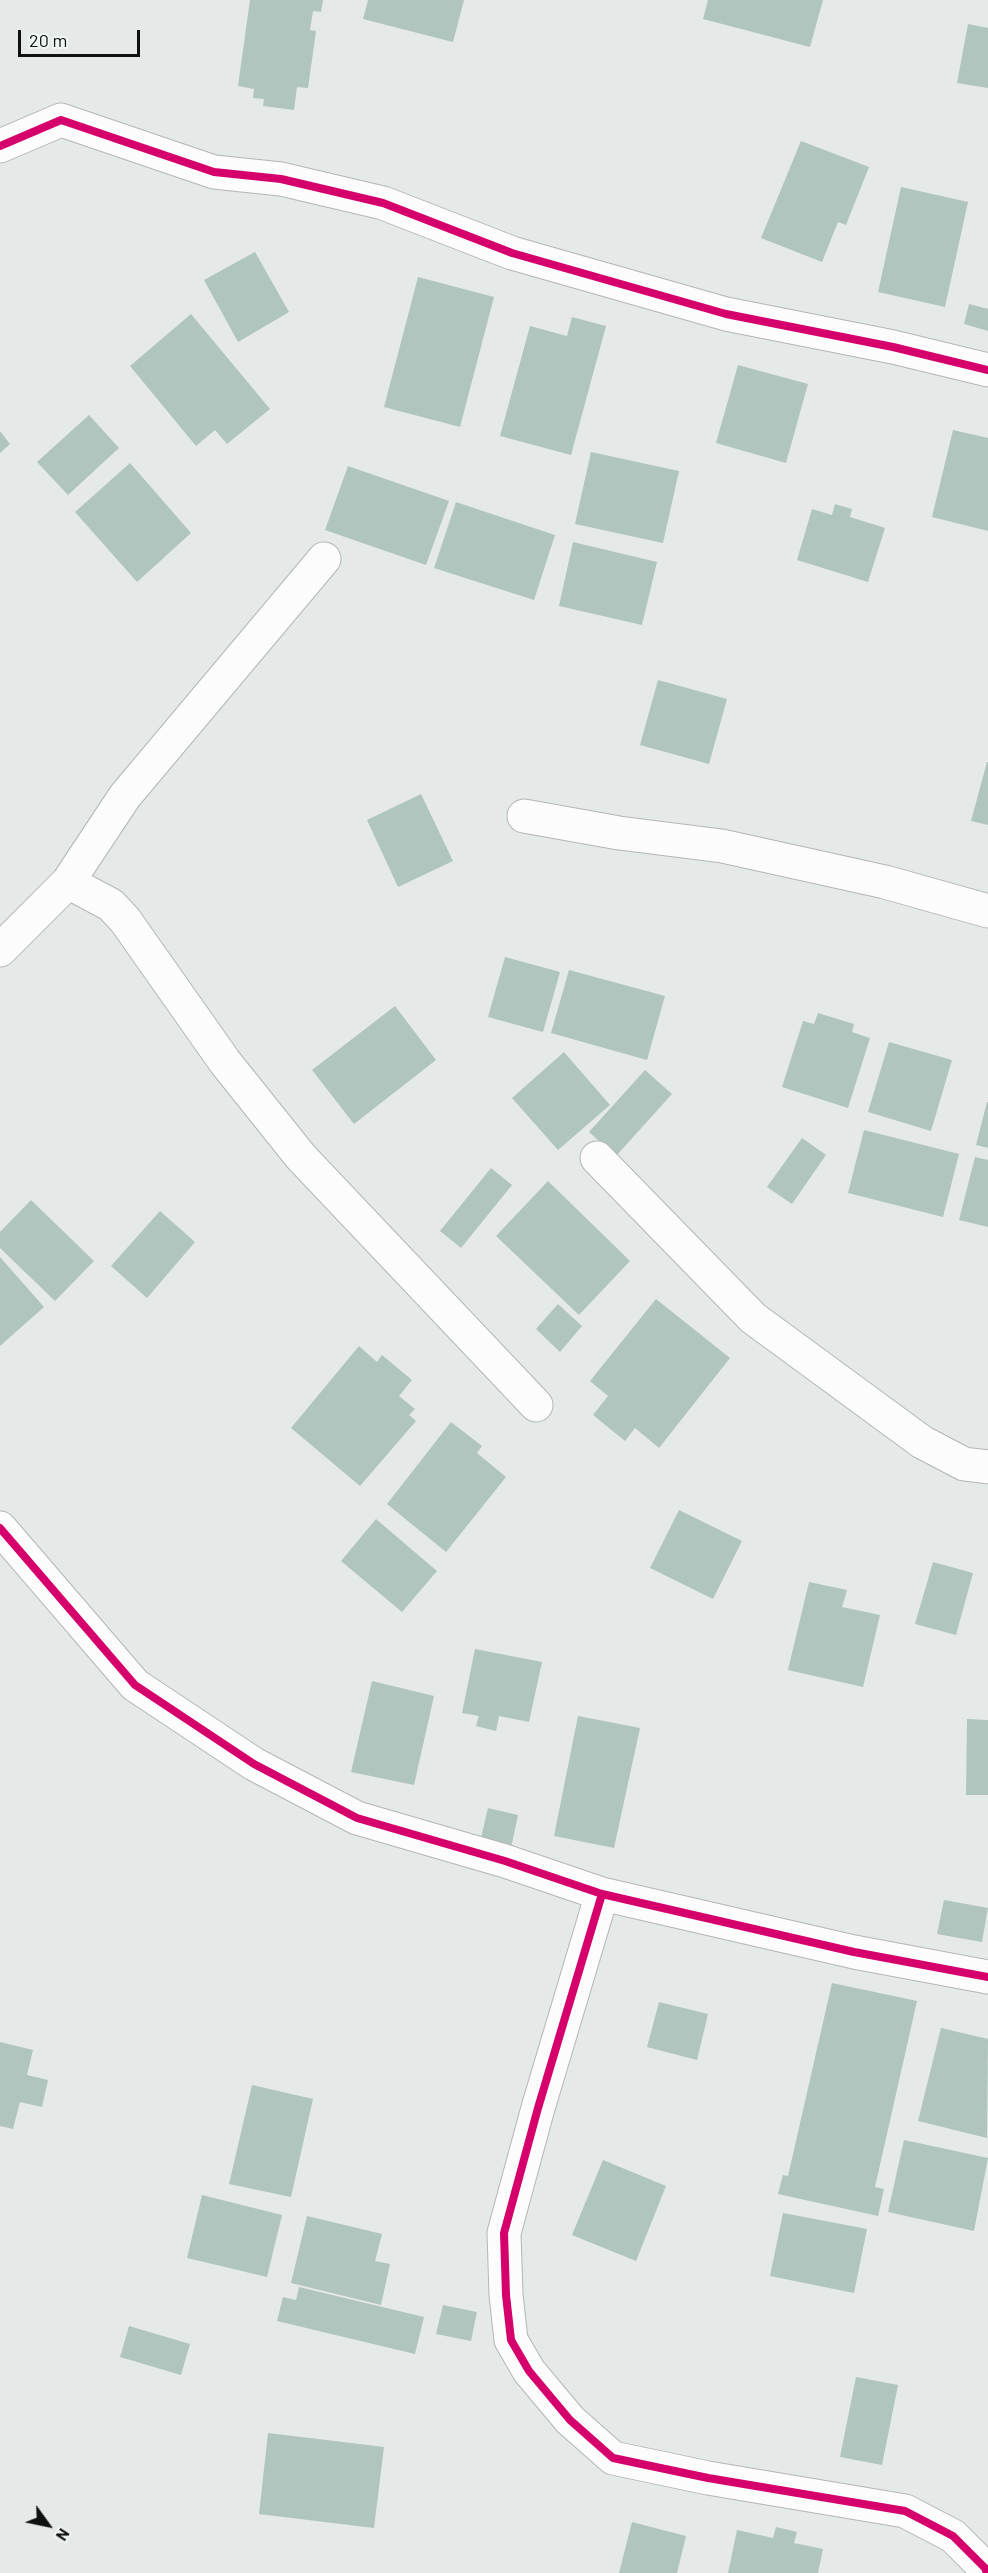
<!DOCTYPE html>
<style>
body{margin:0}
#map{position:relative;width:988px;height:2573px;overflow:hidden;background:#e5e9e7;font-family:Barlow,sans-serif}
canvas{display:block}
.north{position:absolute;left:18px;top:2495px;width:60px;height:60px;-webkit-text-stroke:4px #f1f7f4;paint-order:stroke;rotate:123deg;font-size:16px;font-weight:700;line-height:24px;text-align:center;color:#0f1110}
.north::after{content:'';display:block;margin:auto;width:21px;height:27px;background:#0f1110;clip-path:polygon(50% 0,100% 100%,50% 72%,0 100%)}
.scale{position:absolute;left:18px;top:30px;width:122px;height:27px;box-sizing:border-box;border:3px solid #0f1110;border-top:0;padding-left:8px;font-size:18px;line-height:21px;white-space:nowrap;color:#0f1110;-webkit-text-stroke:4px #f1f7f4;paint-order:stroke}
</style>
<div id="map">
<canvas width="988" height="2573"></canvas>
<div class="north">N</div>
<div class="scale">20 m</div>
</div>
<script>
const g = document.querySelector('canvas').getContext('2d');
g.lineJoin = 'round';
function fill(path, color) {
  g.fillStyle = color;
  g.fill(path, 'evenodd');
}
function trace(path, color, width, dash) {
  g.strokeStyle = color;
  g.lineWidth = width;
  g.lineCap = dash ? 'butt' : 'round';
  g.setLineDash(dash || []);
  g.stroke(path);
}
fill(new Path2D(`
 M250,0H323L321,12L313,11L310,30L316,31L308,88L297,87L294,110L263,106L264,99L253,98L254,89L238,86Z
 M368,0H464L453,42L363,19Z
 M708,0H823L810,47L703,19Z
 M968,24L988,28V88L957,83Z
 M801,141L869,167L846,225L838,222L822,262L761,238Z
 M901,187L968,202L945,307L878,292Z
 M255,252L289,312L238,342L204,280Z
 M418,277L494,297L460,427L384,407Z
 M969,304L988,309V331L964,324Z
 M191,314L270,409L227,444L215,430L196,446L130,366Z
 M572,317L606,326L571,455L500,436L530,326L567,336Z
 M738,365L808,384L786,463L716,443Z
 M89,415L119,448L68,495L37,462Z
 M953,430L988,438V531L932,517Z
 M0,431L10,444L0,453Z
 M591,452L679,471L663,543L575,524Z
 M130,463L191,533L137,582L75,512Z
 M348,466L449,501L426,565L325,530Z
 M456,502L555,535L534,600L434,568Z
 M835,504L852,509L850,517L885,528L868,582L797,560L812,509L832,515Z
 M573,542L657,562L642,625L559,606Z
 M658,680L727,699L709,764L640,745Z
 M987,762H988V825L971,821Z
 M421,794L453,861L398,887L367,820Z
 M505,957L560,972L543,1032L488,1017Z
 M569,970L665,996L647,1060L551,1033Z
 M395,1006L436,1060L354,1124L312,1070Z
 M818,1013L854,1024L852,1032L870,1038L848,1108L782,1087L803,1021L814,1024Z
 M889,1042L952,1060L931,1131L868,1112Z
 M564,1052L610,1105L558,1150L512,1098Z
 M645,1070L672,1094L616,1156L589,1132Z
 M987,1102H988V1148L976,1145Z
 M864,1130L959,1154L943,1217L848,1193Z
 M802,1138L826,1155L792,1204L767,1187Z
 M975,1157L988,1160V1227L959,1220Z
 M491,1168L512,1185L461,1248L440,1231Z
 M548,1181L630,1261L579,1315L496,1236Z
 M31,1200L94,1261L55,1301L0,1248V1232Z
 M160,1211L195,1242L147,1298L111,1266Z
 M0,1257L44,1307L0,1346Z
 M656,1299L730,1358L659,1448L635,1428L625,1441L593,1415L608,1396L590,1381Z
 M558,1304L582,1326L560,1352L536,1329Z
 M359,1346L377,1362L382,1355L412,1380L399,1396L415,1409L409,1415L416,1421L360,1486L291,1428Z
 M451,1422L482,1446L477,1453L506,1477L446,1552L387,1504Z
 M679,1510L742,1541L713,1599L650,1568Z
 M376,1519L437,1571L402,1612L341,1561Z
 M933,1562L973,1573L956,1635L915,1624Z
 M809,1582L847,1590L842,1607L880,1615L863,1687L788,1670Z
 M475,1649L542,1662L529,1722L499,1716L496,1731L476,1726L479,1716L462,1713Z
 M372,1681L434,1696L414,1785L351,1772Z
 M578,1716L640,1728L614,1848L554,1836Z
 M967,1719L988,1720V1795H966Z
 M488,1808L518,1815L511,1848L480,1842Z
 M944,1900L988,1908L982,1942L937,1934Z
 M832,1983L917,2001L875,2187L884,2189L878,2216L778,2194L783,2175L788,2176Z
 M659,2002L708,2014L697,2060L647,2047Z
 M941,2028L988,2039L987,2138L918,2121Z
 M0,2042L33,2050L27,2075L48,2080L42,2107L20,2102L13,2129L0,2126Z
 M252,2085L313,2099L291,2197L229,2184Z
 M904,2140L988,2158L974,2231L888,2212Z
 M603,2160L666,2186L636,2261L572,2235Z
 M202,2195L282,2215L267,2277L187,2258Z
 M783,2213L867,2229L854,2293L770,2276Z
 M307,2216L382,2234L375,2261L390,2264L381,2305L291,2283Z
 M299,2287L424,2317L415,2354L277,2321L283,2297L296,2300Z
 M443,2305L477,2312L471,2341L436,2334Z
 M129,2326L190,2344L181,2375L120,2357Z
 M856,2377L898,2385L882,2465L840,2457Z
 M268,2433L384,2447L374,2528L259,2514Z
 M632,2522L686,2536L677,2573H619Z
 M776,2527L797,2532L794,2543L823,2549L818,2573H728L737,2530L773,2538Z`), '#b0c5bd');
const minor = new Path2D(`
 M0,146L61,120L214,172L281,179L383,203L512,253L726,314L893,347L988,370
 M524,816L619,833L722,846L885,882L988,911
 M68,882L111,905L125,920L225,1062L301,1157L536,1405
 M0,950L68,882L125,796L324,559
 M597,1158L753,1318L922,1442L964,1464L988,1467
 M0,1528L135,1685L254,1764L357,1818L505,1861L602,1894L854,1952L988,1977
 M602,1894L538,2108L504,2233L506,2295L511,2340L529,2371L570,2420L613,2458L708,2478L905,2511L953,2536L985,2568L987,2573`);
trace(minor, '#b4b6b6', 35);
trace(minor, '#fbfcfb', 33);
trace(new Path2D(`
 M0,146L61,120L214,172L281,179L383,203L512,253L726,314L893,347L988,370
 M0,1528L135,1685L254,1764L357,1818L505,1861L602,1894L854,1952L988,1977
 M602,1894L538,2108L504,2233L506,2295L511,2340L529,2371L570,2420L613,2458L708,2478L905,2511L953,2536L985,2568L987,2573`), '#d6006c', 8);
</script>
